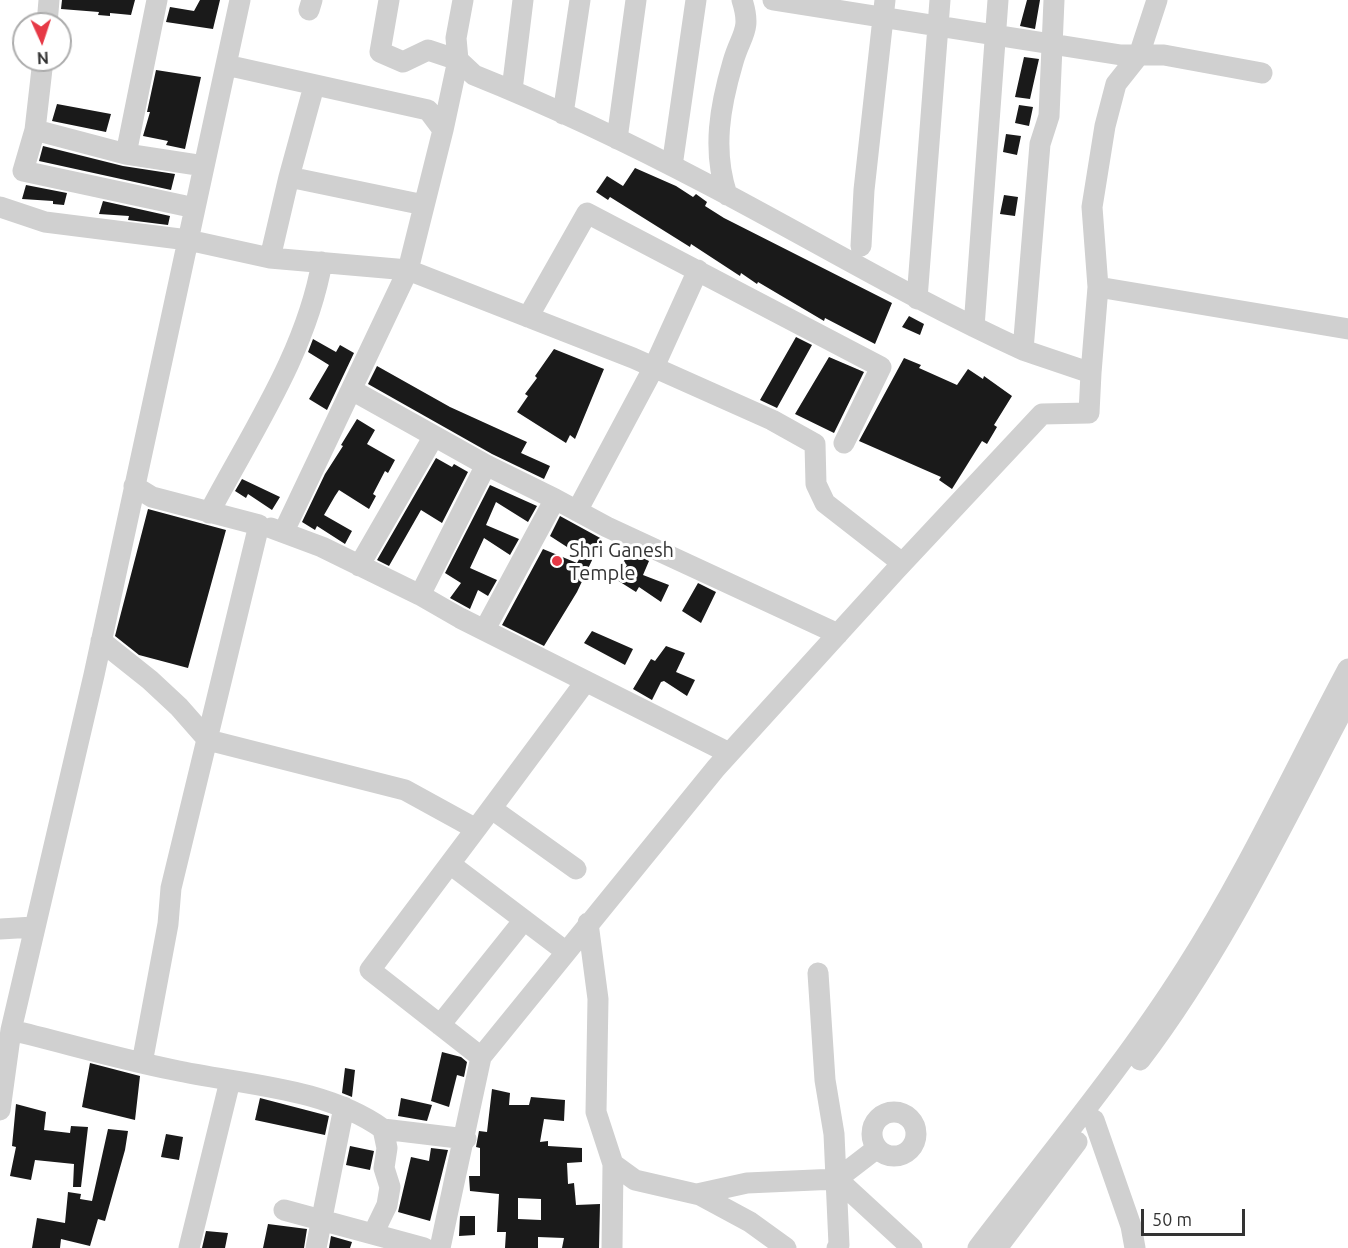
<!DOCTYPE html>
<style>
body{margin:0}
#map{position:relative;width:1348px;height:1248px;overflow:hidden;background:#fff;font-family:Ubuntu,sans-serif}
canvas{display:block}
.north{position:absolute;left:12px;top:12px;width:60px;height:60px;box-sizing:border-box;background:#fff;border:2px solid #adadad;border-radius:50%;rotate:177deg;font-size:16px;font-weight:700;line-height:24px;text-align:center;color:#333}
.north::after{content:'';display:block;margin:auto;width:21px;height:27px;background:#e63946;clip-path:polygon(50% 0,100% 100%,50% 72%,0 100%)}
.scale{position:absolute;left:1141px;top:1209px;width:104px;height:27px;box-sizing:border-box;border:3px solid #333;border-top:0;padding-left:8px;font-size:18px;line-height:21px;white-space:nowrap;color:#333;-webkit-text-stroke:4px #fff;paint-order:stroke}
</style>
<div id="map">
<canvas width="1348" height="1248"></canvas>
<div class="north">N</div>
<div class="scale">50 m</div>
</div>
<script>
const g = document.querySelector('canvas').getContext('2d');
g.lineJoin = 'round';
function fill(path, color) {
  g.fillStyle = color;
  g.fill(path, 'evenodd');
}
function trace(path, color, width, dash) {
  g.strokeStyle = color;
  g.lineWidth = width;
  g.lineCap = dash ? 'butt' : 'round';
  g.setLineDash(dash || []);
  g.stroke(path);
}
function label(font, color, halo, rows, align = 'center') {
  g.font = font + ' Ubuntu,sans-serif';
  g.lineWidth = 6;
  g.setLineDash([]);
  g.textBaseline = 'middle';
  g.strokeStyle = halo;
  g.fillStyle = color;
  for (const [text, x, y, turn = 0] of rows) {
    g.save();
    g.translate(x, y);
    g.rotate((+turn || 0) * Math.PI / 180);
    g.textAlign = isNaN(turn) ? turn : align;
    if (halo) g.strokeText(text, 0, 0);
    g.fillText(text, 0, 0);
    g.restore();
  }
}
fill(new Path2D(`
 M62,0H135L131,15L110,13V16L98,15L99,12L61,9Z
 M200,0H220L213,29L166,22L170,7L194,11Z
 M1027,0H1040L1035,29L1020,26Z
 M1024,57L1039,59L1030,99L1015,97Z
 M156,70L201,77L185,149L166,145L168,141L143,136L150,112H147Z
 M57,104L111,114L106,132L52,121Z
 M1019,105L1033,107L1029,126L1015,123Z
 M1006,134L1021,136L1017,155L1003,152Z
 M43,146L123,166L175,174L171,190L39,161Z
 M635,168L676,186L693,197L696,194L707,202L705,206L724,218L892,303L875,344L825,318L824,321L758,282L757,284L741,273L740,276L691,244L690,247L610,197L608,200L596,192L607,176L623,186Z
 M26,185L67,193L64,205L53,204V201L22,199Z
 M1004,195L1018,197L1015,216L1000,214Z
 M103,201L170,216L168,225L128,220L129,216L99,214Z
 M909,316L924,324L920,335L902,327Z
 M796,337L812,345L777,408L760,400Z
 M313,339L336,352L340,345L354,353L327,410L309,399L329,365L308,352Z
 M554,349L604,369L575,439L570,435L566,443L517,412L528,396L525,394L537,378L535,376Z
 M829,357L864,372L834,433L795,414Z
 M904,358L921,365L919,368L957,385L968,369L983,379L984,376L1012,396L994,425L997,427L987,444L982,441L952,489L939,480L941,477L859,441Z
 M377,366L450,407L527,442L521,453L550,466L544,479L492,454L368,384Z
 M357,419L375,430L367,444L395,460L388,473L385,471L373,494L376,496L369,509L339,490L335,496L324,515L352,531L345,544L317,526L315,530L302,522L325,474L343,446L341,445Z
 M436,458L452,467L454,464L468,472L442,523L421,510L389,566L377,560Z
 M242,479L280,497L272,510L248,494L246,498L235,491Z
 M490,485L537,506L528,522L496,502L486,525L519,539L510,555L484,538L470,568L497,580L488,596L478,590L470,609L450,598L461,583L445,573Z
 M148,509L226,530L188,668L139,655L115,636Z
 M560,516L602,539L577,592L544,646L502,625L543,549L577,563L581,556L550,536Z
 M631,552L649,561L643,575L669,585L661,602L639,587L636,592L617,580L627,565L623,562Z
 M698,583L716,592L701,623L682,611Z
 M592,631L633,649L625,665L584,643Z
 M666,646L685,653L676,672L695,680L687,696L664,681L661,682L652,700L633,689L651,659L655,661Z
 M442,1052L461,1057L467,1062L464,1077L457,1075L449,1107L431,1101Z
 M90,1063L140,1076L135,1120L82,1107Z
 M345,1068L355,1070L352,1097L342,1093Z
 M492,1089L510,1093L509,1105H529L531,1097L565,1100L564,1121L544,1119L540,1142L548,1141V1146L582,1148V1162L567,1163L568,1184L574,1183L576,1205L600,1204L599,1248H562L564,1238L538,1237V1248H505L506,1232H497L499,1194L470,1191L469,1176H480V1148L476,1147L479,1131L487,1132ZM518,1198L541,1199V1220L518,1219Z
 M260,1098L329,1116L325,1135L255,1120Z
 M401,1098L432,1105L427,1121L398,1116Z
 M16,1104L46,1112L44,1130L70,1133L71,1126L88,1127L81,1187H73L74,1164L35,1160L31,1180L10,1176L16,1147L12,1146Z
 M108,1129L128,1131L125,1150L105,1221L98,1219L90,1246L61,1239L60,1248H32L37,1218L65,1223L68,1192L81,1194L80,1199L92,1201Z
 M166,1134L183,1137L179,1160L161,1157Z
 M350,1146L374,1151L370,1170L346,1165Z
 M431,1148L448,1150L430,1221L398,1212L411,1157L429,1161Z
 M460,1216H475V1235L459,1236Z
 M268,1224L307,1229L304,1248H263Z
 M206,1231L228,1233L225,1248H202Z
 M331,1236L352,1242L350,1248H329Z`), '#1a1a1a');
trace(new Path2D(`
 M389,0L380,52L403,62L428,50L458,60L443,130
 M463,0L456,38L458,60L474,75C554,107 633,145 709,185C814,240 915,301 1023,350
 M773,0L1121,55H1164L1262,73
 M309,10L312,0
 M47,24L49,0
 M226,65L428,110L443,130L408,270L284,531
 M314,86L289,177L424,205
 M512,90L523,0
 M563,114L580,0
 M35,130L43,60
 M617,139L636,0
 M126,154L157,0
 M672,166L696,0
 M727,195C712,150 720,106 733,62C741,34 752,31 742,0
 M0,207L45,222L188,240L270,258L408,270L633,358L772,420L815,444L816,484L825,503L902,563
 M195,208L23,171L35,130L126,154L204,166
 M861,246L864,190L885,0
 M270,258L289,177
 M1098,287L1348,329
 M917,299L940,0
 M528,317L587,213L881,367L844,443
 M974,327L998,0
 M1091,373L1098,287L1092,207L1105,126L1116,84L1139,55L1157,0
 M352,390L486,465L555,499L485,629
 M134,486L152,497L259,525L171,888L168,924L142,1063
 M555,499L607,527L838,634
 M577,511L654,367L698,270
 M209,513C251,433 306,353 322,262
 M271,528L322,547L420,595L460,618L729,753
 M359,566L434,436
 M420,595L486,465
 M101,641L150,680L179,707L208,740L405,790L476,829L370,970L481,1057
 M492,809L576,869
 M476,829L586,681
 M450,864L565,951
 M588,923L598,999L596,1112L613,1164L635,1180L700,1195L750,1222L786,1248
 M0,929L34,927
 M818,973L825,1080L834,1134L839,1245L837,1248
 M440,1025L524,920
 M11,1030C65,1043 119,1059 174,1070C243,1085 324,1087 383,1129L387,1148L384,1168L390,1187L387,1205L373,1234
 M1140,1060C1224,949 1283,823 1348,700
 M0,1110L11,1030L94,675L240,0
 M872 1134a22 22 0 1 1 44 0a22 22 0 1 1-44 0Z
 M1094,1120L1131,1226L1135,1248
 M383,1129L466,1139
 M837,1179L912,1248
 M697,1194L747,1183L837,1179L876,1149
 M284,1210L424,1248
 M189,1248L230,1081
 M316,1248L344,1107
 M440,1248L481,1057L716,768L896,570L1042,414L1089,413L1091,373L1023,350L1040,144L1049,116L1054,0
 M612,1248L613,1164
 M978,1248C1048,1156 1124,1066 1186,968C1247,873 1295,768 1348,669
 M997,1248L1077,1142`), '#d0d0d0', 21);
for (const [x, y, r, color] of [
 [557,561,6,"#e63946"]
]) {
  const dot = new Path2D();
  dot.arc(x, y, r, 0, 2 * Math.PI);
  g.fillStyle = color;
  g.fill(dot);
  trace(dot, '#fff', 2);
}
label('20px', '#333', '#fff', [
 ["Shri Ganesh",569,550],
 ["Temple",569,573]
], 'left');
</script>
